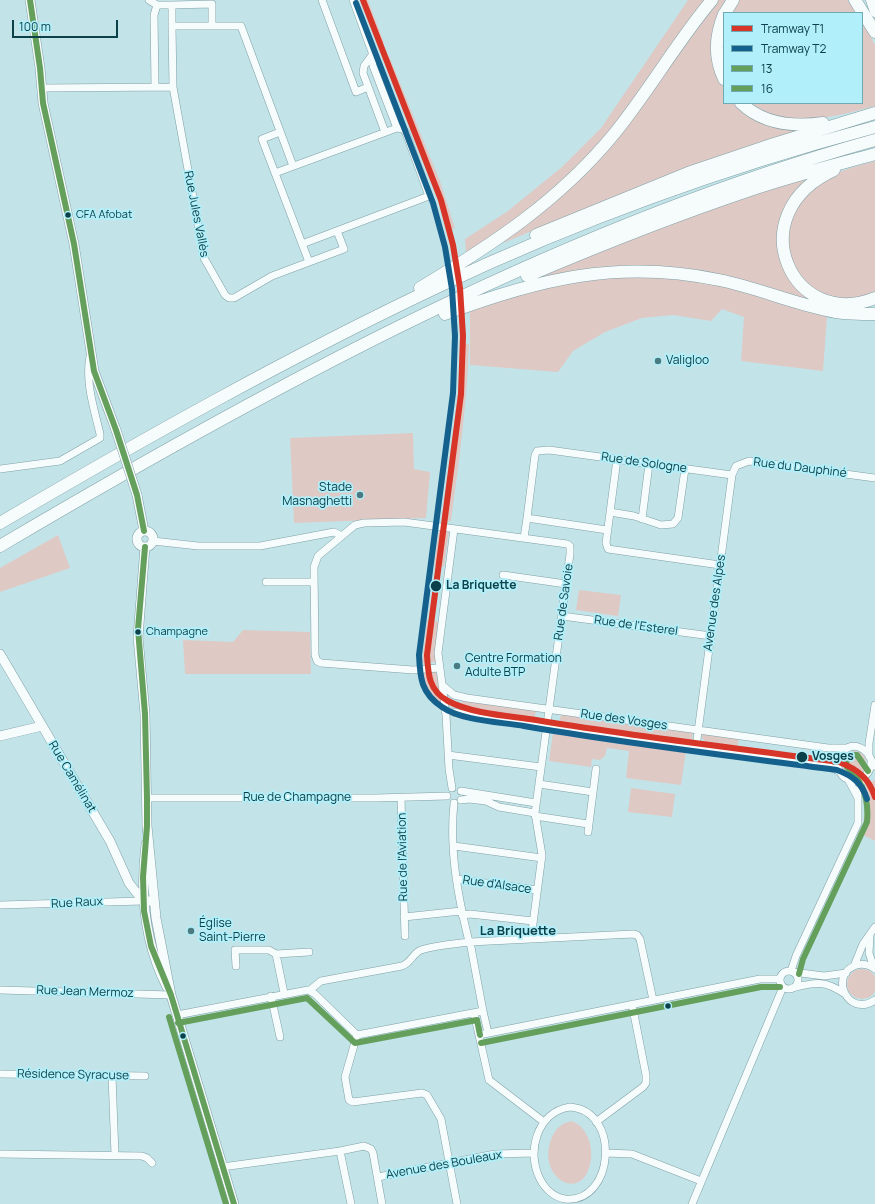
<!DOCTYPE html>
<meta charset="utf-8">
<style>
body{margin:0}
#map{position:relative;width:875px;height:1204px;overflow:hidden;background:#c2e4e9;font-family:Manrope,sans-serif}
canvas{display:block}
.legend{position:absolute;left:723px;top:12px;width:140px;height:92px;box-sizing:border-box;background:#b1f0fa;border:1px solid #6faab3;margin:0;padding:5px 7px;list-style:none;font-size:12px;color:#0d4149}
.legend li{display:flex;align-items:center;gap:8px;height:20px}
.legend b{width:20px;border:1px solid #6faab3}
.scale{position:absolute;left:12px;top:20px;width:106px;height:18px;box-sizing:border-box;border:2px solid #0d4149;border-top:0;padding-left:5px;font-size:12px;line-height:14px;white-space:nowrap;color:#0d4149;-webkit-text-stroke:3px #b1f0fa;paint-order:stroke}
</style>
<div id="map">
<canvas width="875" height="1204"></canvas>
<ul class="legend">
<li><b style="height:5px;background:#d73527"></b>Tramway T1</li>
<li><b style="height:5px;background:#15618e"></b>Tramway T2</li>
<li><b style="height:5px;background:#64a05c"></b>13</li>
<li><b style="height:5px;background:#64a05c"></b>16</li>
</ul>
<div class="scale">100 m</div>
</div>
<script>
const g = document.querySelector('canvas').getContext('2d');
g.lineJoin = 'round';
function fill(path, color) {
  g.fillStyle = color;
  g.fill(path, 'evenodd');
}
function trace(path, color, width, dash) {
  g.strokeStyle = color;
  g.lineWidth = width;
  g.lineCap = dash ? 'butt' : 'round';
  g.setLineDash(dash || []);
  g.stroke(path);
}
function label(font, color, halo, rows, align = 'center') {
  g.font = font + ' Manrope,sans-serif';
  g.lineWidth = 3.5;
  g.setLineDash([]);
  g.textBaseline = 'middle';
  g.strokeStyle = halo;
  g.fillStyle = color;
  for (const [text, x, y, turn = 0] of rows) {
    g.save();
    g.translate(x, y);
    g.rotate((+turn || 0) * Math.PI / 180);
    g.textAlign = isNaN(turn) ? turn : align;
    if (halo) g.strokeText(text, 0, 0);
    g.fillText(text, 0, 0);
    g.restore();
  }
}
fill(new Path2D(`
 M361,0H368L384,43L378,46Z
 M688,0H706C668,42 641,93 605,137C566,186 517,219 466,254L465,239L508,211L563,166L601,128Z
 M716,0H730L722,12L719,77L724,87V103H736L803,130L558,220L503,243L502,241L567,189Z
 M739,0H847L858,13H730Z
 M862,18L875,45V106C833,117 789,131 751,103H862Z
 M389,56L440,181L455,228L448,230L436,191L383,58Z
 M875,161V292C838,308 799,292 790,252C789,247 787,242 787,237C787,220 800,201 812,189C828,173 853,167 875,161Z
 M812,177L788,205L779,223L778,242L781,256L826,304L704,274L532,281L531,279L727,202Z
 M635,276L675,278L727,287L827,316L823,371L741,361L744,317L722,309L711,321L673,315L642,318L605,332L573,351L558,372L470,365V309L559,282Z
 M461,344H469C467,404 459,462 451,521L444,520L458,412Z
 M413,433L414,469L430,472L426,518L294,523L290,438Z
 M439,529L449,531L444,567L434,565Z
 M58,535L70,568L0,592V568Z
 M579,590L621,595L618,616L576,610Z
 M427,620L440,622L435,662L422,663Z
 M243,630L310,632L311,674H185L183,640L233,642Z
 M435,671L437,675L442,709L428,694L421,673Z
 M462,700L536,710L534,722L461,712Z
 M561,714L693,732L691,744L559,726Z
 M553,733L686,751L681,785L626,778L629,751L607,748L605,756L600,760L592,759L591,767L549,761Z
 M702,733L739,738L737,750L711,747L702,738Z
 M842 763a12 12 0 1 1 24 0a12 12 0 1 1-24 0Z
 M875,780V841L863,835L866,829L863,825L865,810L863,790L867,783Z
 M631,788L675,794L672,817L628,812Z
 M847 984a15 15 0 1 1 30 0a15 15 0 1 1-30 0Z
 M572,1121C589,1128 594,1149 590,1165C580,1204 535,1176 552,1137C556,1128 562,1123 572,1121Z`), '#dfc9c5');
const street = new Path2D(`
 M149,0L157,5H172
 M322,0L356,92L368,87
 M353,0L372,52L373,66L397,128
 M172,26L173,87L204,258L225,295L229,298H234L272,276L344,249L337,231
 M212,26V4L172,5V26H241L293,166
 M372,55L364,66L363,73L385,132
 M155,87L154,15L157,5
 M42,88L173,87
 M280,132L262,139L309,262
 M275,173L397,128
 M302,244L429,196L406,133L403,129L397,128
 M617,459L606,543L608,549L720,565
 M0,469L60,461L100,438V434C94,408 85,383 90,356
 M610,512L634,516L661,525L673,524L678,518L685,469
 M642,519L649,464
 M607,530L527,518L535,455L537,451L549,450L732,475
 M524,538L527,518
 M153,541L198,546H260L334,532L342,536
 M503,575L566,584
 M266,582H314
 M562,616L711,636
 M439,668L413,670L321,663L317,661L315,655L314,567L318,556L355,525L364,523L404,522L567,544L570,546V554L535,813L542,855L531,939
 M442,685L454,695L467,698L828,748H848
 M445,711L825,765L839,771
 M696,747L732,475L736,466L749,461L875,478
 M448,755L541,767
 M869,756V743L875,705
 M871,760C872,775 859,784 845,778C827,764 846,736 864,750C870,754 871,761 875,766
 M848,779L858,798
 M539,784L593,792
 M452,788L449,769L446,715L438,653L454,529
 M461,791L536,803
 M147,798H376L447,796
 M401,798L405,936
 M461,800L469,799L486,801L499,807L535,813
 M454,803C449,850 458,897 469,942
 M535,816L588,824
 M588,832L596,769
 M454,846L542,858
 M456,879L537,890
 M0,905L143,901
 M462,915L470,914L533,921
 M404,917L461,911
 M870,935L869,953L874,968
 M470,942L483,1011
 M276,954L284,993
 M236,966L235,950H269L276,954L309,952
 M854,966L863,944L875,927
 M875,969C869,965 864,963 857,965C828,973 847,1019 875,1000
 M791,971L796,956L858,823V793L863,778
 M780 980a9 9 0 1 1 18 0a9 9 0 1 1-18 0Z
 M793,972L824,976L846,973
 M792,988C815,982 825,980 845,994
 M0,990L171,995
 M310,990L321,981L402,966C411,963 413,953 421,950C436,945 454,944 470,942L633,934L637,935L640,939L653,1000
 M271,996L280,1037
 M474,1013L489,1080L544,1122
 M177,1015L308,990L315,994L357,1035L483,1011L488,1033
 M357,1035L345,1077L349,1100L353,1102L422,1093L427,1095L441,1119L457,1204
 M479,1035L760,979H780
 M0,1074L145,1076
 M112,1076L115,1155
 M570,1107C622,1111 614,1204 565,1199C554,1197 545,1189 540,1179C526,1152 537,1112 570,1107Z
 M596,1122L643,1087L646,1083V1075L632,1004
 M606,1153L632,1154L701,1181
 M0,1154L142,1156L147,1158L152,1163
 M222,1167L340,1151
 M378,1177L495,1154L534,1153
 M351,1204L340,1151L364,1146L371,1149L373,1153L382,1204
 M692,1204L783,987`);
const secondary = new Path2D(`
 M30,0L40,68L43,103L74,244L94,371L116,430
 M137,495L144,531
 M137 539a8 8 0 1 1 16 0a8 8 0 1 1-16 0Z
 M145,547L138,637L145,714L147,826L156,918L171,995L234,1204
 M0,654L110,841L129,883L143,901H154
 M0,736L42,726
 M146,844C140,893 144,942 167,987`);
const primary = new Path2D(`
 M871,0L875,12`);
const highway = new Path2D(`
 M855,0L875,32
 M725,13L733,0
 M724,14C715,36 714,58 724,79
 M741,103C763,124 794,127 823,123
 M834,170C738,214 792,332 875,298
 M536,235L688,173L774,144L875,113
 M527,276C602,244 678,214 756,188C795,175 835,165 875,154
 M420,288C493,244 559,201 614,134C649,91 676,43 712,0
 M445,314C538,279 619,259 719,280C759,288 796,305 836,312C849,314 862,314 875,314
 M0,523C143,439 289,357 439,286C579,220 725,167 875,127
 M0,546C274,384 567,225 875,140`);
trace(street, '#7fa0a5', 8);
trace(secondary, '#7fa0a5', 10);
trace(primary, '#7fa0a5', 11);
trace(highway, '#7fa0a5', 13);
trace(street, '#f6fbfc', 7);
trace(secondary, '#f6fbfc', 9);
trace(primary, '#f6fbfc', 10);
trace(highway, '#f6fbfc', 12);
const secondaryBridge = new Path2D(`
 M116,430L137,495`);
trace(secondaryBridge, '#7fa0a5', 10, []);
trace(secondaryBridge, '#f6fbfc', 9);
trace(new Path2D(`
 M30,0L40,68L43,103L74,244L94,371L116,430L137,495L144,531
 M145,547L138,629L145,714L147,798V826L143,877L144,911L151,946L171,995L234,1204`), '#64a05c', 6);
trace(new Path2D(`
 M799,974L803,959L867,822C869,801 863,781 847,767L846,760L850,755H857L868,771
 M169,1017L226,1204
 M178,1023L307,998L355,1043L477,1020L480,1035
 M481,1043L761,987H780`), '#64a05c', 6);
trace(new Path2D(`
 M363,0L441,200L453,245L460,288L463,336L461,394L427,655C428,674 429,691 448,701C472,714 510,716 536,720C637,737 738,748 839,762C857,769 869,778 875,797`), '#d73527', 6);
trace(new Path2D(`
 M356,3L433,203L445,247L452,289L455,336L453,393L419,655C420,678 421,693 442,707C462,721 501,722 524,726C628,744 733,756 837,770C853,776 862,783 867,799`), '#15618e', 6);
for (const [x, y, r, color] of [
 [68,215,3.5,"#0d4149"],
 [658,361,4,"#4c7a81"],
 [360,495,4,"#4c7a81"],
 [436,586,6,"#0d4149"],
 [138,632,3.5,"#0d4149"],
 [457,666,4,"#4c7a81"],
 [802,757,6,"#0d4149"],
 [191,931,4,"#4c7a81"],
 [668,1006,3.5,"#0d4149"],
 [183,1036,3.5,"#0d4149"]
]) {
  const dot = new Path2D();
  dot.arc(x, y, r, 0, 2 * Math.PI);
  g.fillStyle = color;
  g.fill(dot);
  trace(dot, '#b1f0fa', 1.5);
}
label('11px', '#0d4149', '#b1f0fa', [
 ["CFA Afobat",76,215],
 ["Champagne",146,632]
], 'left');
label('12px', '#0d4149', '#b1f0fa', [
 ["Rue Jules Vallès",196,214,79],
 ["Rue de Sologne",644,463,8],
 ["Rue du Dauphiné",800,468,7],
 ["Rue de Savoie",564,602,-82],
 ["Avenue des Alpes",715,603,-82],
 ["Rue de l'Esterel",636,626,8],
 ["Rue des Vosges",624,720,8],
 ["Rue Camélinat",72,777,59],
 ["Rue de Champagne",297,798],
 ["Rue de l'Aviation",403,857,-91],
 ["Rue d'Alsace",497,885,8],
 ["Rue Raux",77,903,-3],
 ["Rue Jean Mermoz",85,992,2],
 ["Résidence Syracuse",73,1075,1],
 ["Avenue des Bouleaux",444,1165,-10]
]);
label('12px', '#0d4149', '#b1f0fa', [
 ["Valigloo",666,361],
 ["Stade",352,488,"right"],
 ["Masnaghetti",352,502,"right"],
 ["Centre Formation",465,659],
 ["Adulte BTP",465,673],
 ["Église",199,924],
 ["Saint-Pierre",199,938]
], 'left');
label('bold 12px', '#0d4149', '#b1f0fa', [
 ["La Briquette",446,586],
 ["Vosges",812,757]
], 'left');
label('bold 13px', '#0d4149', '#b1f0fa', [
 ["La Briquette",518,931]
]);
</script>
